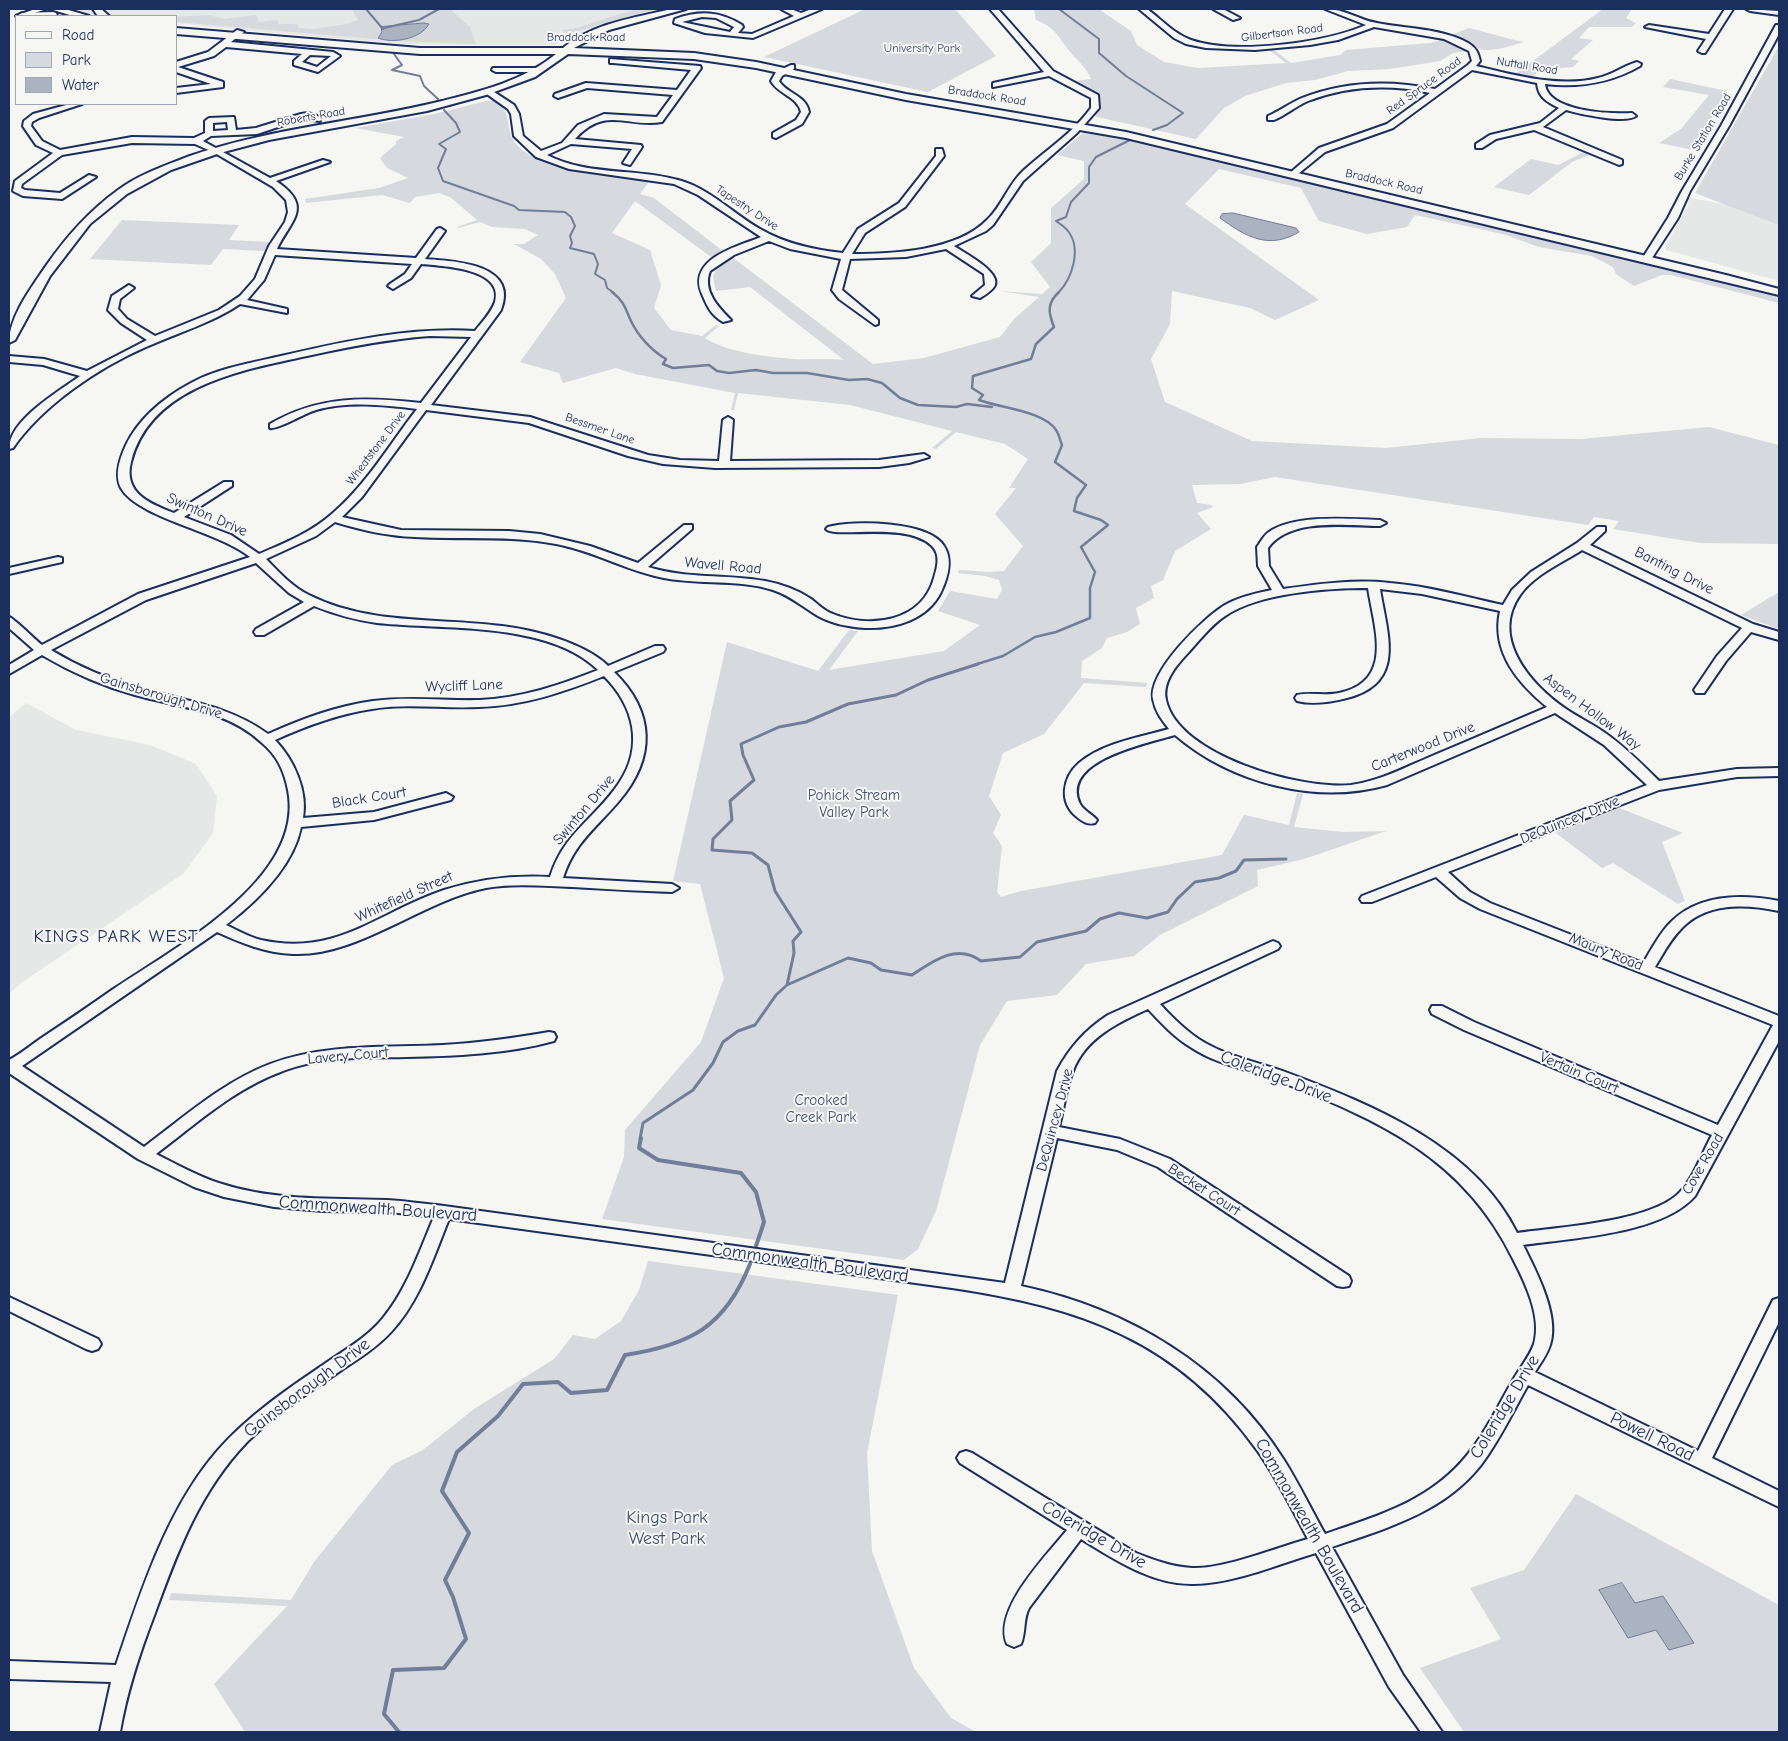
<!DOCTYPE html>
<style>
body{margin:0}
#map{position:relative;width:1788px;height:1741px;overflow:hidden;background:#f6f6f2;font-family:"Comic Neue",sans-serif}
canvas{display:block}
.frame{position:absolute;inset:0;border:10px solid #1b2f5e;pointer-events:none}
.legend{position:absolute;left:15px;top:15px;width:162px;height:90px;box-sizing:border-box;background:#f6f6f2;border:1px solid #9ea6b7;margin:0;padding:6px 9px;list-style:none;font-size:15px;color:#1b2f5e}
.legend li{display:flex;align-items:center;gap:10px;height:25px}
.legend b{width:25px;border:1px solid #9ea6b7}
</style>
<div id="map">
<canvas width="1788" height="1741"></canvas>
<div class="frame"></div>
<ul class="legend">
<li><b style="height:6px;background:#f6f6f2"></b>Road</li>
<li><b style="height:14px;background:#d6d9dd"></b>Park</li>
<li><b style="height:14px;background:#abb2c0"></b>Water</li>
</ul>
</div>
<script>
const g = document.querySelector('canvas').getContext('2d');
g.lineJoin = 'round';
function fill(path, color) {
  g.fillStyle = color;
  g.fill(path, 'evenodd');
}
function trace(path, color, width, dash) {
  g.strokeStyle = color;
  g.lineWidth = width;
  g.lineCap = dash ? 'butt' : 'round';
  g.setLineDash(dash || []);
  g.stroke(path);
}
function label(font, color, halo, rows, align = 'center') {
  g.font = font + ' "Comic Neue",sans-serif';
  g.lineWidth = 4;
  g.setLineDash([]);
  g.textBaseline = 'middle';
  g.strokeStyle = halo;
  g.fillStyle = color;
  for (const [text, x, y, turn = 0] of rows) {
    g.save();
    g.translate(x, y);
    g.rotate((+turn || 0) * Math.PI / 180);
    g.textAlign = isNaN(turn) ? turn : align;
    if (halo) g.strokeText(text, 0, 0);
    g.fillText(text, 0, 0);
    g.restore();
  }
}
fill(new Path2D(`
 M62,9H675L591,30L555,45H446L401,44L208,27L176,23V16H99Z
 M1685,197L1775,213L1779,218V281L1666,250L1665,247L1689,203L1682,202Z
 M26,703L76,730L150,745L196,764L217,796L213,833L184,873L21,983L9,994V717Z`), '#e6e7e7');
fill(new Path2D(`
 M352,9H454L452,11L470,27L476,44L399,41L176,22V17L209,15L224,19L256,15L259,22L277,20L279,24H297L299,28L312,29L347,24L358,20Z
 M636,9H657L567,34L562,30L576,28Z
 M865,9H955L996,56L928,92L764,57Z
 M1034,9H1109L1100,10L1131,31L1137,45L1164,62L1198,68L1286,63L1269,50H1274L1291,63L1340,55L1346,50L1430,43L1445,39L1468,51L1453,53L1440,61L1390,69L1348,71L1315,80L1286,83L1245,96L1224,108L1196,139L1097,117L1095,115L1101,104C1099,90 1085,86 1074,81L1091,79C1086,67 1080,63 1072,54C1058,38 1057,28 1036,20Z
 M1603,9H1632L1626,18L1636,23L1632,27H1589L1579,38L1593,40L1571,59L1579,61L1573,67L1541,70L1530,78L1514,75Z
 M1469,28L1518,41L1524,42C1514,45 1490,53 1480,49C1471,46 1462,39 1451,35Z
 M1779,46V225L1695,193Z
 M1670,79L1727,91L1693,150L1659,143L1681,129L1709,95L1663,87Z
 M486,101H496C515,117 503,130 517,145C546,176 610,173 650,180L640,194L654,198L723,251L711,257L635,201L612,233L650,250L661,285L654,308L671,330L702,336L716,325L719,326L705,338C726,352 767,357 793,359C810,360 826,358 844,360L750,287L716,291L713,277L717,268L732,257L873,364L924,358L1000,337L1014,319L1039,297L1000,291L1042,294L1050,287L1031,262L1051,243V208L1084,179V161L1057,155L1083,133L1122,136L1309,183L1626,257L1629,260L1734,282L1779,295V303L1671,275H1662L1634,286L1616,274L1613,267L1592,256L1539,247L1503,234L1415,215L1407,227L1367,234L1319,221L1301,188L1219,169L1185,204L1319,300L1275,320L1250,308L1172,291L1170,324L1151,359L1165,402L1252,441L1386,448L1481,438L1581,439L1709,427L1779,445V544L1700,543L1613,529L1619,521L1594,517L1588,525L1275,477L1240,484L1192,485L1197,503L1211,505L1213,507L1197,513L1211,529L1175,551L1163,580L1151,586L1154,598L1136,608L1140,624L1127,632L1107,638L1102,648L1082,661L1081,678L1147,683L1146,687L1084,683L1044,734L1003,753L989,796L1001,815L993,833L1002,846L997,892L1001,897L1021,891L1222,855L1244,815L1289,825L1297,793L1303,794L1294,827L1343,832L1386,831L1304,859L1257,870L1258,886L1160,935L1134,956L1086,964L1057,995L1007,1001L980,1045L936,1211L918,1249L904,1260L602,1219L624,1157L625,1130L701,1042L724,978L700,884L673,881L727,642L818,671L849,630L858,631L829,670L944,651L980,625L938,611L950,591L997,599L1002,590L999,580L985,576L958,573L959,570L989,572L1004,571L1023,546L995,514L1016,488H1009L1028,459L1005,444L956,432L936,449L932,448L952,431L850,405L738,393L734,410H731L735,393L635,374L616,368L563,383L559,373L520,362L566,298L555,274L541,259L514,244H524L538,235L525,229L492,227L480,222L458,228L457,227L477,220L450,197L439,193L415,197L410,203L382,195L306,203L305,199L379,188L408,178L387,168L380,158L396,144V141L404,137L355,128L434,114Z
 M1584,152L1589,155L1572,162L1529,195L1494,187L1531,159L1558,165Z
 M122,220L239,225L229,240L270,242L264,251L223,249L211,265L90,259Z
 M1779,592V629L1741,615Z
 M1619,808L1683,833L1662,842L1685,901L1678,904L1613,863L1602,868L1556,833Z
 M648,1261L898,1295L867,1453L872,1551L914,1668L951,1718L976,1732H245L214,1684L287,1606L169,1600L171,1593L291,1600L314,1562L392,1465L423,1450L474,1409L554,1359L573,1335L595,1339L621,1321L639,1290Z
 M1576,1494L1779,1605V1732H1464L1420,1668L1501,1639L1470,1588L1524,1570ZM1622,1583L1635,1603L1694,1643L1656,1630L1599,1590Z`), '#d6d9dd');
const water = new Path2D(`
 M424,23L429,24C421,39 393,44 378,38L382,32L381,27Z
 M1233,213L1296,228L1299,232C1269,250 1246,237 1220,218L1222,214Z
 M1622,1583L1635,1603L1663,1596L1694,1643L1669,1650L1656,1630L1628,1638L1599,1590Z`);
fill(water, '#abb2c0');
trace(water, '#717e99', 1);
trace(new Path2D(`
 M366,9L383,29
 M1059,9L1099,39V53L1126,76L1183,113L1167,125L1153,130
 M384,28L419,20L439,9
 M394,54L402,65L392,70L420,76L424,86L438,99
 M444,110L456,123L460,132L439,144L446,149L438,168L443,181L514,206L519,210L565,212L571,217L575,226L570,236L572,243L570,248L594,254L598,264L595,274L605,280L607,288L614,293
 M1058,293C1072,279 1082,249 1068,231C1065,227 1060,224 1056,221L1066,217L1071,202L1089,183V167L1096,157L1132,139`), '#717e99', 2);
trace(new Path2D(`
 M612,292C624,301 625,308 631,321C638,336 652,351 666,359L663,364L673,368L709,365L717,371L729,373L756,370L773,373H807L849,380L867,379L882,383L900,398L918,405L956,407L967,404L992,407
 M974,665L1003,656L1035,637L1056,632L1090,618V588L1095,572L1081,547L1108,525L1101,520L1074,511L1077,498L1086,485L1055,462L1062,445C1060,440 1059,434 1056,430C1044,411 1000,408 979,400L983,395L972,388L973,376L1031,359L1036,344L1054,327C1048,312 1047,303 1059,292`), '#717e99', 2.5);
trace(new Path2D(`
 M787,985L794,953L793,941L801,932L775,891L768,865L752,853L712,850L713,839L732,820L730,801L754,780L743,755L741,744L779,727L806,722L848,704L896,695L928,680L978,664
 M640,1139L643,1123L693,1090L713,1063L723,1042L738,1031L755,1025L776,995L787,985L848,958L871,963L881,970L912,975C933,961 957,943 981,961L1020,957L1037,942L1086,931L1100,919L1119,913L1147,918L1168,912L1177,899L1195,882L1219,878L1236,871L1244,860L1286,859`), '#717e99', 3);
trace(new Path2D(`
 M641,1138L639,1148L658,1160L741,1173L756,1192L764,1222L756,1246
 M399,1732L384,1714L393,1670L444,1668L466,1639L453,1597L445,1580L469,1533L442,1491L457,1452L498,1416L523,1384L558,1382L571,1393L607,1390L625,1355C690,1345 725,1327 750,1264`), '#717e99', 4);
const minor = new Path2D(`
 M35,9H46L27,16H16Z
 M781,9H791L801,13L812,9H822L753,38L705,33L674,23L675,19C699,10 720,11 742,25L743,27L738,33L752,34L794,16ZM702,17L716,18L734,27L730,32L725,31L682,22Z
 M990,9H998L1053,71L1098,95L1099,108L1077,133L1023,181L993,225L986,231L954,246C964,253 1000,271 995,285C993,290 985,295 980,298L972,296L985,285L984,274L946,249L906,257L850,259L842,290L878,320V324L875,325L839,299L832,290L841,259L790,249L769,241L734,255L710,271C702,291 719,308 731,320L723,322C711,315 707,306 702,294C687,259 736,247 761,237L698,195L674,184L569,169L536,157L514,136L511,114L508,109L484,92L491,90L514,105L519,114L523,136L541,151L562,143L578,125L604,114L657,117L673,95L587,88L558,98L554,96L555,94L586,83L677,90L691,70L613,63H610V59L700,66L701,68L662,122C627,128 605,105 575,139L641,145L642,147L630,165L623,163L632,149L571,144L547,155C587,176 635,168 678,180C709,188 732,213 760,229C786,244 814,250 843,253L858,229L899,203L936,156V149H942L944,156L905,207L865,233L852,254C893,254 957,251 987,220C1002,206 1008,185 1023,171C1046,150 1073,133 1091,108V98L1049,76L993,87V83L1044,72Z
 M1139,9H1147C1161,19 1174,34 1191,40C1234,55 1325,43 1366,25L1325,9C1343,8 1359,20 1377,23C1406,29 1441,28 1468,43C1476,48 1478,52 1480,61L1476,66C1515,75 1559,88 1598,78C1612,75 1623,66 1637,62L1641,64L1640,66C1610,83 1580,88 1545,84C1548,112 1610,114 1632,113L1636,116C1625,124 1580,114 1566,110L1543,127L1622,160V164L1619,165L1534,130L1496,139L1482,148H1476V144L1490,135L1540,123L1559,108C1547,102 1538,97 1537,83L1472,70L1393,128L1325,152L1293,178L1289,175L1290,173L1319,148L1387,124L1430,93C1389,84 1347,86 1308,101C1296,106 1286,115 1274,120H1268V116C1280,111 1290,103 1302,98C1345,81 1390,80 1435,89L1468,65L1472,61L1469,51L1444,39L1374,27L1338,40L1310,45L1255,50L1206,48L1186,44L1174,38Z
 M1213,9H1223L1240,18L1233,20Z
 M1725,9H1733L1705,53H1702L1698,51L1706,39L1645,27L1649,25L1709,34Z
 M1746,9L1779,11V15L1750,11Z
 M1776,25H1779V34L1729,126L1690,191L1678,218L1650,261H1644L1642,259L1668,218L1682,191L1721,126Z
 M237,30L244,32L231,42L333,52L340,56L318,72L294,65V61L302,54L226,47L214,56L178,67L223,82V87L176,93V88L211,84L176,72V62L208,52ZM310,55L331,56L317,67L302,62Z
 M791,65H794V69L782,76L779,81C787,94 806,95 809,112L802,124L776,138L773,137V133L796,120L801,112C798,97 778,94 771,81L776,72Z
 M493,68H539L543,70L539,72H496L492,70Z
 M70,104H82L39,118L32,122L31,126L42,141L60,150L132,137L194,138L205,133V121L209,118L234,117L236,130L256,128L301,114L308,113L320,117V121L302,119L257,134L211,136L203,141L270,178L323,160L330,162L276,181C315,207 290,221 277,249L416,258L437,229L440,228L445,231L425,259C455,261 519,264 501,310L431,405L530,417L648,455L680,460L719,461L723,420L728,417L733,420L730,461L879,460L924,454L929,457L909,463L879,467L715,468L663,464L628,456L529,423L426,410L362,497L342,517L401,530L509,531L540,534L590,546L638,563L684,525H692V529L648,567C686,579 726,574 765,581C781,584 798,590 811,599C818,604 824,611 833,614C870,629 922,622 934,578C937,568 941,555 932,546C906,521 836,539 826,529L828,527C853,520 929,521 944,546C953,560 948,577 941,592C927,620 895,629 865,628C850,627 832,624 818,616C803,607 791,596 773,590C738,579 700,585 664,578C627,571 594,551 556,544C509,535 462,540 415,537C387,536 361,530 335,522L316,536L266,559C279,572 292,587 309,595C386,634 478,610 559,639C576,645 595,653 608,666L655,646H663L665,649L663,652L614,672C655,712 656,758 619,801C596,828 574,843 563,878L672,884L679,888L672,892C639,891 606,889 573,887C544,886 515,883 486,888C421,901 358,957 293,954C266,953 241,943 217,932L22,1066L144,1147C184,1117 223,1082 270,1064C326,1043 386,1048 443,1045C479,1043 514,1038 549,1032L554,1033L556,1037L554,1041C507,1054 455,1056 407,1057C366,1058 322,1056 283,1071C235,1088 196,1124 156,1154C178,1165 199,1177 222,1184C275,1201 332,1198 387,1200C406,1201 425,1204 444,1206L1005,1283L1057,1071C1070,1047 1085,1030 1108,1015L1273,941L1278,943L1280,946L1278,949L1160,1004C1170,1015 1181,1026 1193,1035C1221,1056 1256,1061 1288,1073C1373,1105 1475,1147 1517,1233C1559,1227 1652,1222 1680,1192C1694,1177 1702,1153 1712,1135L1464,1030L1432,1014L1430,1010L1432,1006H1442L1474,1022L1718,1125L1773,1025L1480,909L1460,898L1436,877L1372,902H1362L1360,899L1362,896L1647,785L1604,745L1555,713L1387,785C1316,805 1231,783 1175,735C1149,743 1059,760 1080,804C1084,811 1092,814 1097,820L1095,823C1088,825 1083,822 1077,817C1059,803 1062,778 1079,763C1103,743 1140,737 1169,729C1162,720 1155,711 1153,699C1148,672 1203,618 1225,605C1239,597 1256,593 1272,590L1258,566L1257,547C1260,543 1264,535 1269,532C1295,514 1349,519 1380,520L1386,523L1380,526C1346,526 1291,517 1268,548L1269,566L1283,589C1318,584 1354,579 1390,583C1428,586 1465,597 1503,605L1512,590L1531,572L1577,543L1597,527H1605V531L1590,545L1753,624L1779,632V640L1751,632L1726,661L1704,693H1696L1694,690L1717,656L1742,628L1582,550C1562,563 1535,574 1520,595C1490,638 1530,684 1566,709C1579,718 1595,725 1608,735C1627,749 1643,765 1659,781L1737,769L1779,768V776L1737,777L1659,790L1448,872L1470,892L1490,903L1643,963C1652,949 1660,932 1672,921C1700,894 1743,894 1779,901V911C1745,904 1706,902 1681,929C1670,940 1663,954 1655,967L1779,1016V1041L1695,1196C1662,1234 1572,1238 1523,1245C1536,1271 1560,1316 1550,1345C1547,1355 1540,1364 1535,1372L1698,1451L1773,1300L1779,1298V1322L1712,1458L1779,1491V1507L1528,1385C1515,1408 1503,1433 1488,1455C1452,1510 1390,1527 1332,1547L1403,1675L1442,1732H1421L1389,1687L1316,1553C1278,1564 1233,1584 1194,1584C1153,1585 1115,1560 1081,1539L1029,1608C1023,1619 1026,1632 1021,1644L1014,1647L1007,1644C992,1610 1047,1555 1067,1530L960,1463L957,1458L960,1453L966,1451L972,1453L1136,1553C1154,1560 1172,1567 1192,1568C1225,1569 1275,1548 1308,1539C1292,1509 1277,1478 1257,1450C1178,1340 1080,1307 952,1288L449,1219C433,1258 420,1301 391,1332C377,1347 360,1358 343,1369C310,1392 275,1414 247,1442C200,1491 178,1550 155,1613C140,1652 127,1691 120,1732H100L111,1682L9,1679V1661L116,1665C140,1594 167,1508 218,1450C248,1416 286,1390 323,1365C344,1350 367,1338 383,1318C407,1289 419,1252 434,1217L389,1212L323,1211L274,1207L224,1197L194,1187L138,1159L9,1073V1060C19,1055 30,1046 40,1039C64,1023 88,1007 112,990C174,948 306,879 288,790C284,770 277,755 261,742C227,710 178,707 135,695C102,686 71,672 42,655L9,674V665L34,650L9,628V617C15,619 34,639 42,645L138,594L250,557C218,531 138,518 121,488C114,475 120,458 126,445C139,418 165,397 191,383C218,368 251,363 281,356C346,341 409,327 475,331C482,322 491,313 495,302C505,268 441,266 421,264L411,278L393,289L388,286L390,284L405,274L412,264L275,255L264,280L247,300L287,309V313L240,304C212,323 177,333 146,347C98,368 43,405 13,448L9,449C9,420 58,392 80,376L43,365L9,362V356L44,359L87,371L147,340L121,323L108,310L112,296L129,285L134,288L120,299L118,309L127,319L155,336L219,310L240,296L255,279L269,246L285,222L288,212L286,200L273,187L215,153L195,144L132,143L62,155L22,184L21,188L25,190L60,193L89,175L96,177L62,199L23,196L13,191L15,181L53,153L36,145L23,126L24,121L33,114ZM227,122L228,130L213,131V123ZM430,336L471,337L421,403C366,397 320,395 270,424V428C277,430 305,413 316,410C348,401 384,405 417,409C390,444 366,485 333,513C312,532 285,543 259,554L231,535L184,517L232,486V482H224L174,513C150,504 123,493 131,462C150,386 242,370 307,356C348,347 388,339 430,336ZM256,563L289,593L304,602L256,629L254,632L256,635H264L314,606C334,614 355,620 377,623C441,630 549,621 598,670C560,685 522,698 480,700C445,701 409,696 373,701C336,706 302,719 268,734C230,706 186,701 142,689C110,680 79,667 51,650L146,600ZM1368,588C1374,628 1395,681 1339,693C1325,696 1310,692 1297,695L1295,698L1297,701C1313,705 1331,702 1347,698C1407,683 1387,634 1380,589L1422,594L1500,611C1491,652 1518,683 1547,707C1509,723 1471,740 1432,756C1406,767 1380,781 1351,785C1301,790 1178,756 1166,700C1162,682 1176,666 1187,654C1199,641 1210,626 1225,616C1258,593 1327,588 1368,588ZM604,676C634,706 644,746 619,783C595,819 564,832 550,877C513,875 479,879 444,890C378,912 337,957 261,940C249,937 237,930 226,925C257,901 293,867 301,827L374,820L451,800L453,797L446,793L374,812L303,818C308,791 294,760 275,740C306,726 338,714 372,709C408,703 444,709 479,707C523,706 564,692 604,676ZM1148,1009C1161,1023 1175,1038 1192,1048C1218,1065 1250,1070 1278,1081C1378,1119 1464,1158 1513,1259C1525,1282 1542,1317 1534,1344C1530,1356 1519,1369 1513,1380C1500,1402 1489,1426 1474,1446C1437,1499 1383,1514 1325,1534C1311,1509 1299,1484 1284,1460C1225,1366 1129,1309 1021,1286L1057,1138L1117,1150L1158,1167L1337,1286L1343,1287L1349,1286L1351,1281L1349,1276L1170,1159L1120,1139L1059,1127C1064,1109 1066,1088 1073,1071C1085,1038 1119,1022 1148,1009Z
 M58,557L62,558V562L9,574V568Z
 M9,1297L98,1339L101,1344L98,1349L92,1351L86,1349L9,1311Z`);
const major = new Path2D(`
 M50,9H65L89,16H73Z
 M93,9H101L109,16H98Z
 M671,9H686L609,30L574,48L694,53L756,62L906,94L1126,132L1726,275L1779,289V295L1126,138L906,100L756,68L694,59L568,54L535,77L486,95L427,111L269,140L220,153L171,170L127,194L90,224L50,276L15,340L9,343C9,317 31,288 46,266C66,237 89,211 118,190C138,175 164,166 187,157C269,128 357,122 442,101C482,91 523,81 556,54H420L176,34V28L420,48H563C593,23 634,18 671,9Z
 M53,12L56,13L57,16H17L22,13Z`);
trace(minor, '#1b2f5e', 4);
trace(major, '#1b2f5e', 4);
fill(minor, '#f6f6f2');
fill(major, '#f6f6f2');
label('12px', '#1b2f5e', '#f6f6f2', [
 ["Gilbertson Road",1282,33,-7],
 ["Braddock Road",586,38],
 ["Nuttall Road",1527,66,9],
 ["Red Spruce Road",1424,86,-36],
 ["Braddock Road",987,96,9],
 ["Roberts Road",311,117,-10],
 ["Burke Station Road",1703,137,-59],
 ["Braddock Road",1384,182,13],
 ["Tapestry Drive",747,208,33],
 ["Bessmer Lane",600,429,19],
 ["Wheatstone Drive",376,448,-53]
]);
label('12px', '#405177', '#f6f6f2', [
 ["University Park",922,49]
]);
label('15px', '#1b2f5e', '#f6f6f2', [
 ["Swinton Drive",207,515,24],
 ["Wavell Road",723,566,5],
 ["Banting Drive",1674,571,27],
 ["Wycliff Lane",464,686,-2],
 ["Gainsborough Drive",161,696,17],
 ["Aspen Hollow Way",1592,712,37],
 ["Carterwood Drive",1423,747,-22],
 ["Black Court",369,798,-9],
 ["Swinton Drive",584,810,-50],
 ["DeQuincey Drive",1570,820,-22],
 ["Whitefield Street",404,897,-24],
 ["Maury Road",1606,952,22],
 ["Lavery Court",348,1056,-5],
 ["Vertain Court",1579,1073,23],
 ["DeQuincey Drive",1055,1120,-75],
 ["Cove Road",1703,1164,-60],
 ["Becket Court",1204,1190,33]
]);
label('15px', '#405177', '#f6f6f2', [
 ["Pohick Stream",854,796],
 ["Valley Park",854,813],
 ["Crooked",821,1101],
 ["Creek Park",821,1118]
]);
g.letterSpacing = '1px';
label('18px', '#1b2f5e', '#f6f6f2', [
 ["KINGS PARK WEST",116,937]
]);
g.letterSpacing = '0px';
label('18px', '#1b2f5e', '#f6f6f2', [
 ["Coleridge Drive",1276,1077,21],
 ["Commonwealth Boulevard",378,1209,4],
 ["Commonwealth Boulevard",810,1263,8],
 ["Gainsborough Drive",307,1388,-37],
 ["Coleridge Drive",1505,1407,-59],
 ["Powell Road",1652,1437,26],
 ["Commonwealth Boulevard",1309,1526,60],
 ["Coleridge Drive",1094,1535,30]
]);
label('18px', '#405177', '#f6f6f2', [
 ["Kings Park",667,1518],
 ["West Park",667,1539]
]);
</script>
